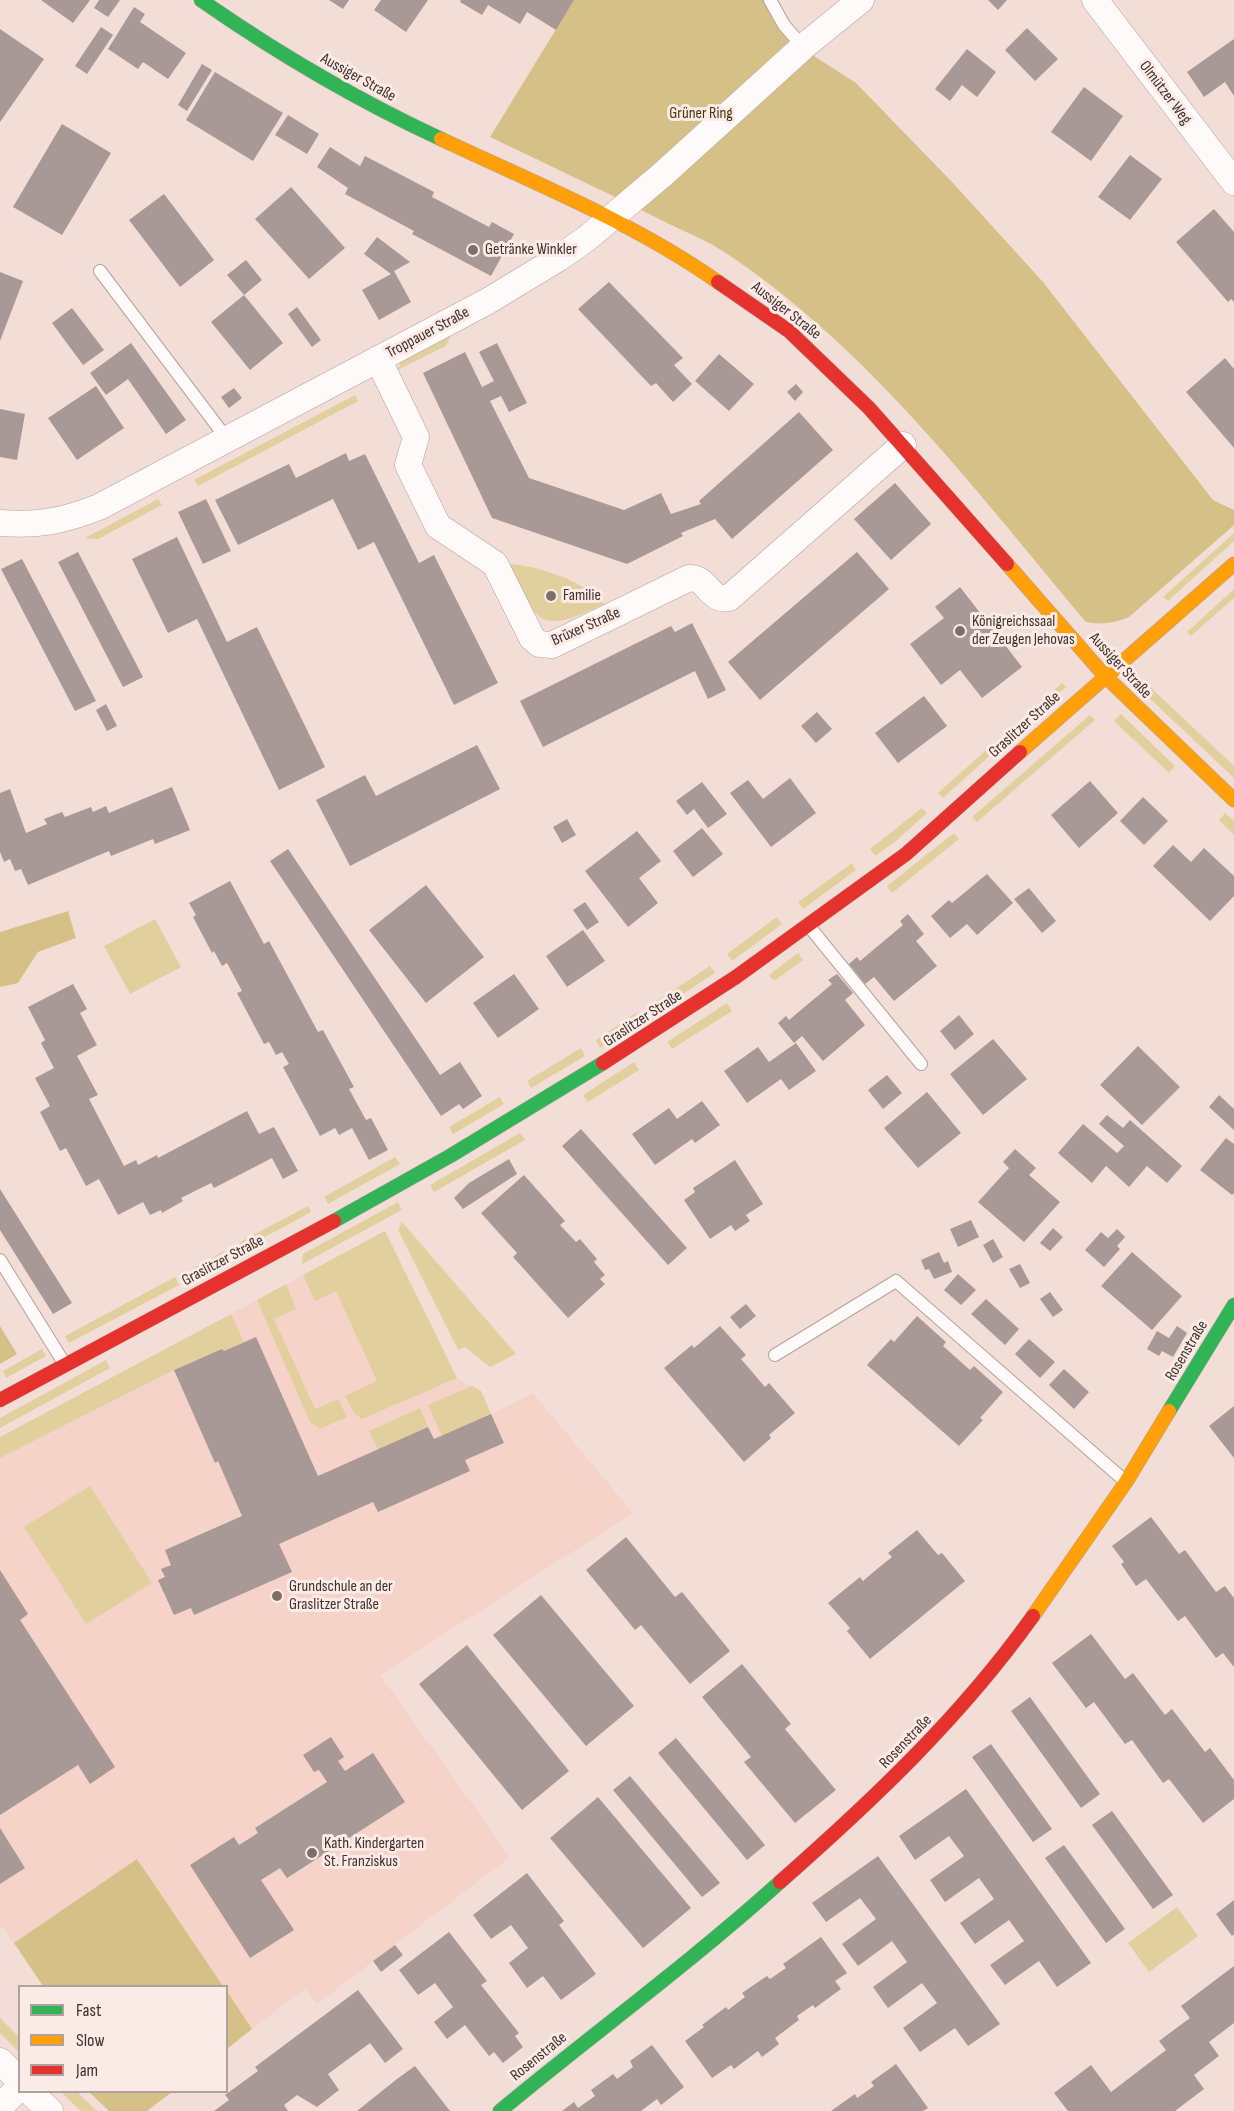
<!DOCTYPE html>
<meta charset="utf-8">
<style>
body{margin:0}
#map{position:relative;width:1234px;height:2111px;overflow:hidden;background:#f3ded7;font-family:"Sofia Sans Condensed",sans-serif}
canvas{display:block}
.legend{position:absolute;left:18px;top:1985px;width:210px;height:108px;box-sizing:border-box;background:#fbebe6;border:2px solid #b0a19c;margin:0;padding:8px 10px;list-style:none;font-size:18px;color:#40312d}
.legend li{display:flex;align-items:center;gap:12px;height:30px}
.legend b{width:30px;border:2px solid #b0a19c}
</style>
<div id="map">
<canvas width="1234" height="2111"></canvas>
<ul class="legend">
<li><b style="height:8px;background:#30b455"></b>Fast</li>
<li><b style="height:8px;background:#ff9f0a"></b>Slow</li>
<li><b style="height:8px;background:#e5322d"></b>Jam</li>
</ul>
</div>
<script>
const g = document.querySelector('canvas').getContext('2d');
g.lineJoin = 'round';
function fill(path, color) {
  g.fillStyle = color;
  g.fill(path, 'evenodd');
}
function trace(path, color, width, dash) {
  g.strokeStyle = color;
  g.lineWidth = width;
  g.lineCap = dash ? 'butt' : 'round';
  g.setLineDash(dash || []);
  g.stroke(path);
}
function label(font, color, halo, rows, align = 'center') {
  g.font = font + ' "Sofia Sans Condensed",sans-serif';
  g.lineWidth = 6;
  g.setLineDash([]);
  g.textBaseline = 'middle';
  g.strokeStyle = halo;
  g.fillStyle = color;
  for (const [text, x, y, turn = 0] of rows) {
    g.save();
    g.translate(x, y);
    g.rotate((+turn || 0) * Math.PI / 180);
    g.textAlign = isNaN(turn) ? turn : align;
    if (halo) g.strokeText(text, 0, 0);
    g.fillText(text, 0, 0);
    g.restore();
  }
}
fill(new Path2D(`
 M385,1231L457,1378L481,1391L491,1414L533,1393L633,1513L380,1675L510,1857L317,2004L305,1989L252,2029L227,1991L226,1986H223L137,1859L14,1943L3,1928L0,1929V1458L174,1370L222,1349L223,1351L243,1343L231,1314Z`), '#f5d3c8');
fill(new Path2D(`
 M451,335L446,346L397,370L402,360Z
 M355,395L358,401L198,486L194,480Z
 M158,499L162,505L98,539L85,538Z
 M1234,533V541L1168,601L1163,597Z
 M509,564C540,566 584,581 604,604C539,635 537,625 509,564Z
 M1234,589V598L1191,636L1187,632Z
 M1062,683L1066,687L1018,730L1014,726Z
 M1150,687L1234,766V778L1144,693Z
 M1121,714L1175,766L1169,773L1114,721Z
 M1090,715L1095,720L977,822L972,817Z
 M992,745L996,750L943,798L938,793Z
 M922,808L927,813L897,840L875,856L870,849Z
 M1225,813L1234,821V835L1219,820Z
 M954,833L959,839L892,893L887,886Z
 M852,863L856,870L803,909L798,902Z
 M777,917L782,924L732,961L727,954Z
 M155,919L181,967L130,994L104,946Z
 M798,953L803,960L774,981L769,975Z
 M710,966L715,973L660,1009L655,1002Z
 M727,1003L732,1011L672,1049L667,1042Z
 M636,1013L641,1021L600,1048L596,1040Z
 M581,1048L585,1056L531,1088L527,1081Z
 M634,1062L639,1070L588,1102L583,1095Z
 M500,1097L504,1104L453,1134L449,1127Z
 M520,1133L525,1140L434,1192L430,1185Z
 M395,1157L400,1164L328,1204L324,1197Z
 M398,1202L402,1210L302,1264L303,1254Z
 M308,1206L311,1212L241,1250L240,1242Z
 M402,1222L516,1354L490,1367L465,1347L458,1350L398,1230Z
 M385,1231L457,1378L362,1419L354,1413L345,1396L377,1381L336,1291L315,1301L303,1275Z
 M224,1251L228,1259L196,1276L192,1269Z
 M175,1277L179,1285L69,1343L65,1336Z
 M286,1284L296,1309L274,1319L315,1409L338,1399L347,1417L320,1429L310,1422L257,1300Z
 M231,1314L244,1342L224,1351L222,1349L174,1370L0,1458V1437Z
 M42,1349L46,1356L6,1378L3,1371Z
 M106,1360L110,1368L0,1428V1418Z
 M472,1386L481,1391L491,1414L442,1436L428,1405Z
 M420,1408L428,1427L378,1450L369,1431Z
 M90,1486L152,1583L86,1624L24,1527Z
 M1177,1907L1198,1936L1149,1972L1128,1943Z
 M0,2018L19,2037V2052L0,2033Z
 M61,2092H77L97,2111H81Z`), '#e1cf9d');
fill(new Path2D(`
 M574,0H766L772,17L786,38L856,83L953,183L1043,282L1213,500L1234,510V525L1129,617C1116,623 1099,625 1086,622C976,491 870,349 726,253C705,239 680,230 657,218C602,190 546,164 490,137Z
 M68,911L76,938L38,952L18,983L0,987V932Z
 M0,1326L17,1354L0,1364Z
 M137,1859L223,1986H43L14,1943Z
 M227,1991L252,2029L227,2049H226Z
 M89,2092H172L147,2111H109Z`), '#d5c187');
fill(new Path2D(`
 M41,0H90L73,23Z
 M99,0H120L108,17L94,8Z
 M329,0H349L343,9Z
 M381,0H428L406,32L374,10Z
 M461,0H574L556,30L527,12L520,24L488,5L482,15L460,2Z
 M988,0H1007L998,10Z
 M134,7L145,14L140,22L186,53L168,79L143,62L138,69L108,49Z
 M101,27L113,35L87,74L75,66Z
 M1027,28L1058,59L1035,81L1005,50Z
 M0,29L44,59L0,122Z
 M1234,39V96L1225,82L1204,97L1187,72Z
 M967,49L996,72L977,97L962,85L950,101L935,89Z
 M202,64L212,70L187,111L178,105Z
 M215,72L283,113L253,161L186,120Z
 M1084,87L1123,116L1091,161L1051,132Z
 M288,115L319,134L307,154L275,135Z
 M62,124L111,153L62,235L13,207Z
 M330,147L360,166L365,156L434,192L432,197L489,227L492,222L514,234L491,276L412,234L414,231L345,194L348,188L317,167Z
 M1130,155L1162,179L1130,220L1098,197Z
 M291,187L345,248L309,279L255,219Z
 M164,194L214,260L180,287L129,220Z
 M1214,209L1234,232V302L1231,299L1228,302L1176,242Z
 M377,237L410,262L394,271L411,302L379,320L362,290L391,274L364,254Z
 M246,260L262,280L244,295L283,343L250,370L211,322L244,295L227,275Z
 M0,272L23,281L0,341Z
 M609,282L683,358L674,365L692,384L673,402L656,383L651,386L578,309Z
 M297,307L321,340L312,347L288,314Z
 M72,308L104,350L83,365L52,323Z
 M131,343L186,420L166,434L128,379L106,395L90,373Z
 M497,343L527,403L509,412L501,396L490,401L529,478L624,510L661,493L671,514L701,504L699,501L799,412L833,450L732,539L715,519L681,533L683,536L627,564L492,518L423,373L465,352L482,387L494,381L479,352Z
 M719,354L754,384L729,411L695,381Z
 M1225,358L1234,369V448L1186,392Z
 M796,384L803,392L795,401L787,392Z
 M96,386L124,428L77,460L48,418Z
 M234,388L242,398L229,408L221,397Z
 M0,409L25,414L17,460L0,457Z
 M346,453L349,461L365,454L419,563L434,555L498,683L454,705L374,542L358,550L333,499L238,545L215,500L289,464L296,478Z
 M895,483L931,524L891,560L854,519Z
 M206,499L231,551L203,564L178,512Z
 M177,537L227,642L257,627L325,767L279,790L197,619L168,633L132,559Z
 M78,552L143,677L123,687L58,562Z
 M857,552L889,589L760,700L728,662Z
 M22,559L96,701L75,711L1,569Z
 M960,587L1022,667L982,698L960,670L941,685L910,644L944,618L935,607Z
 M692,623L726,690L708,699L695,671L543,747L520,701L671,626L675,632Z
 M924,696L947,726L898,763L875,733Z
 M106,704L117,726L107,731L96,710Z
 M817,712L832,729L816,743L801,726Z
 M477,745L500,789L350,866L316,800L365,775L376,796Z
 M790,778L816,813L771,847L730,793L748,780L763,799Z
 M1090,781L1118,813L1079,848L1051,815Z
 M702,782L727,814L708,828L694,809L687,815L676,801Z
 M172,787L190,830L155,844L153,839L111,856L109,851L28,885L21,869L15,871L10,859L4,862L0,852V793L10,789L26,833L47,824L44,819L62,812L65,817L91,807L93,812L106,806L109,813Z
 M1143,797L1168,821L1144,845L1120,821Z
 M567,819L576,835L562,843L553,827Z
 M702,828L723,854L693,877L673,851Z
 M637,831L661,861L639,878L658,903L628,927L585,871Z
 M1173,845L1191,862L1204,848L1234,876V896L1210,921L1153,866Z
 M288,849L440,1075L460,1062L482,1096L463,1109L459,1104L441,1116L270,861Z
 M987,874L1013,903L977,935L967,924L950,938L931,916L949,900L952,903Z
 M230,881L264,944L269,941L318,1032L323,1030L354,1087L349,1089L366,1120L371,1118L388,1150L369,1160L352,1128L339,1135L335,1128L320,1136L283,1067L289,1064L282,1052L276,1055L269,1042L264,1044L237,993L242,991L227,963L222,966L214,951L212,953L193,917L196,915L189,903Z
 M426,885L484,957L426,1003L369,930Z
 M1029,888L1056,921L1042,933L1014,899Z
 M585,902L599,922L587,930L573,910Z
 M908,914L924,934L916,941L937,966L894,1001L874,977L865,984L849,964L857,957L860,961L903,925L900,921Z
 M583,930L605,961L567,987L546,956Z
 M514,974L539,1009L498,1038L473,1003Z
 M837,974L853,993L845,1000L865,1025L823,1061L802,1036L794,1043L778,1023L786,1016L789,1020L832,984L828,980Z
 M73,984L87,1009L80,1013L97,1045L77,1056L98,1095L89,1099L124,1166L136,1160L138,1165L157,1155L158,1158L247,1111L259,1134L274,1127L298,1171L283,1179L272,1158L214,1188L211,1183L181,1198L183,1201L162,1213L161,1210L150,1215L143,1202L118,1215L99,1179L86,1186L66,1148L60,1151L40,1112L50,1106L35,1078L54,1068L41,1043L45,1040L28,1007Z
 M959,1015L974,1034L955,1050L940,1031Z
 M993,1039L1027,1079L983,1115L950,1074Z
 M796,1043L816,1071L789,1090L781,1079L747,1103L724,1071L758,1047L769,1062Z
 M1138,1046L1180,1087L1142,1125L1100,1085Z
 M887,1075L902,1093L883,1109L868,1090Z
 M927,1092L961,1133L918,1168L884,1128Z
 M1219,1095L1234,1109V1130L1209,1107Z
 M702,1101L720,1125L695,1143L692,1139L655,1165L632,1134L669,1108L677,1119Z
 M1107,1115L1123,1128L1130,1120L1182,1166L1167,1183L1147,1166L1129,1187L1106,1166L1092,1183L1058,1153L1083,1124L1117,1153L1124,1146L1099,1124Z
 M581,1129L687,1248L668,1265L562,1146Z
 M1226,1138L1234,1144V1193L1232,1195L1200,1170Z
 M1015,1149L1036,1168L1029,1175L1060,1202L1024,1242L978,1202L1009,1168L1003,1162Z
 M509,1159L517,1174L463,1209L454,1198L469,1183Z
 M735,1160L763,1204L746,1215L750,1221L735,1231L731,1225L710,1239L684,1200L695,1192L693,1188Z
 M524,1175L565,1221L560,1225L576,1242L580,1239L597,1259L594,1262L605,1275L600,1279L605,1284L568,1318L513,1257L517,1253L481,1213Z
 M0,1189L72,1303L53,1314L0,1230Z
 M971,1220L979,1237L958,1247L950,1229Z
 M1053,1228L1063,1237L1050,1251L1040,1243Z
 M1117,1229L1125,1237L1117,1246L1120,1249L1104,1267L1085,1250L1101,1232L1108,1238Z
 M993,1239L1003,1257L993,1263L983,1245Z
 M939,1252L944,1263L948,1261L952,1272L934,1279L929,1269L925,1270L921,1260Z
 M1132,1252L1182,1296L1152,1330L1101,1286Z
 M1020,1264L1030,1283L1020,1288L1009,1269Z
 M958,1274L976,1290L961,1305L944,1290Z
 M1050,1292L1063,1310L1053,1317L1040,1299Z
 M986,1299L1019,1329L1005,1345L971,1314Z
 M746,1304L756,1316L740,1329L730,1317Z
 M917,1316L946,1342L943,1346L970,1370L974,1366L1003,1392L980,1418L983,1420L959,1446L867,1365L891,1339L894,1342Z
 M720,1326L746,1355L741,1359L765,1387L769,1383L795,1413L769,1435L771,1438L744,1462L664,1368L692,1345L694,1348Z
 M1177,1326L1187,1333L1173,1357L1162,1351L1159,1356L1147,1349L1157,1331L1169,1338Z
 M256,1337L318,1476L428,1427L434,1439L491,1414L504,1443L465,1460L470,1471L378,1512L373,1502L279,1544L292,1572L194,1615L191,1608L174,1615L158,1580L165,1577L161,1569L171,1565L165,1550L242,1516L218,1461L215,1463L174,1370L222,1349L224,1351Z
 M1029,1339L1055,1362L1040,1378L1015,1354Z
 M1064,1369L1089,1392L1074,1409L1049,1385Z
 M1234,1406V1458L1209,1426Z
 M1151,1517L1179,1554L1185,1550L1216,1592L1225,1586L1234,1598V1667L1223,1653L1216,1658L1185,1616L1178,1621L1146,1579L1136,1586L1121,1564L1124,1562L1112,1546Z
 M917,1530L938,1555L942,1553L965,1581L870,1659L847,1631L850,1628L828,1603L860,1577L863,1581L877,1569L892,1557L888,1553Z
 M626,1537L675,1597L682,1592L730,1651L690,1684L641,1625L635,1630L586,1570Z
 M0,1570L28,1614L20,1620L115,1767L90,1784L78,1765L0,1815Z
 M541,1595L634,1706L586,1746L493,1635Z
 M1091,1634L1125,1679L1133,1673L1165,1715L1172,1709L1205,1752L1210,1748L1234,1780V1799L1203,1823L1169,1779L1163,1783L1132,1740L1125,1744L1094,1702L1086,1708L1052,1663Z
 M467,1645L569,1771L522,1810L419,1684Z
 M742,1664L791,1724L785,1729L836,1790L795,1823L744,1762L751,1757L702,1697Z
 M1030,1697L1100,1794L1081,1808L1011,1711Z
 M331,1737L344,1757L338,1761L345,1771L373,1753L405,1802L287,1878L280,1868L261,1880L294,1930L250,1958L190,1865L234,1837L239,1845L258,1833L255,1828L327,1782L319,1770L314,1772L303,1755Z
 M676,1738L765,1845L747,1860L658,1753Z
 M991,1744L1052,1829L1033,1842L972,1757Z
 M630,1776L720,1883L702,1897L613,1790Z
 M966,1789L1091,1963L1057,1987L1039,1961L1005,1985L990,1965L1024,1941L1009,1920L975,1944L960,1923L994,1899L979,1878L945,1902L930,1880L964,1856L949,1836L915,1860L899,1836Z
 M598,1797L691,1908L643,1948L550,1838Z
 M1112,1811L1173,1895L1153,1909L1092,1825Z
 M0,1828L25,1868L0,1884Z
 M1064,1845L1125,1929L1106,1943L1045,1858Z
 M878,1856L1000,2024L968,2046L955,2028L920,2052L903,2028L937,2003L922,1983L888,2008L873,1987L907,1962L892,1941L858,1966L842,1944L876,1919L860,1898L826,1922L812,1903Z
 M527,1873L564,1921L559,1925L596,1974L561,2000L543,1976L527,1988L509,1963L528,1948L511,1925L491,1939L473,1915Z
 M1234,1900V1934L1232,1936L1216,1914Z
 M449,1932L487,1981L481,1985L519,2033L515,2036L523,2047L503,2063L494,2052L489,2056L465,2025L447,2039L434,2022L453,2007L435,1983L418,1995L399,1970Z
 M821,1937L847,1973L835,1981L841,1989L815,2008L813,2005L797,2016L799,2020L775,2038L779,2044L762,2057L758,2051L734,2069L731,2065L712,2078L685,2041L704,2027L702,2025L726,2007L728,2010L745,1997L742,1993L767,1976L770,1979L786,1968L783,1964Z
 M395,1945L403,1955L381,1972L373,1961Z
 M1234,1966V2023L1209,2042L1219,2056L1194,2075L1204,2089L1175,2111H1068L1054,2093L1091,2065L1111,2092L1166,2050L1159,2041L1190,2018L1181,2006Z
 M358,1990L403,2049L385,2063L370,2043L328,2074L339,2090L317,2107L297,2095L284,2105L288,2111H214L229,2100L225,2095L258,2071L255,2067Z
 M652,2045L684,2087L661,2105L657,2099L641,2111H562L574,2102L578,2108L595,2096L591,2090L613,2074L617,2079L633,2067L630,2061Z
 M896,2064L928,2108L923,2111H831L855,2094L857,2098L874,2086L871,2082Z
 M415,2066L450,2111H357L397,2079Z`), '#a89896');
const lane = new Path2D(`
 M770,0L784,25L803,47
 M100,271L227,439
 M808,925L921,1064
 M0,1260L64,1363
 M775,1355L896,1281L1125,1481`);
const street = new Path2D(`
 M1095,0L1234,182
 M378,359L416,437L408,465L438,526L495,564L532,638L539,644L552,645L689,578C708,577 709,602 729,598L903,445
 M0,523C38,526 63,521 99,507L488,301L559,258L586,239L662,175L803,47L861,0
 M0,2061L20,2081
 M30,2092L50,2111
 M0,2107L20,2087`);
const fast = new Path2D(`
 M201,0C277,53 357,100 441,139
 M334,1221L450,1156L603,1063
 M1169,1411L1234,1305
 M500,2111C593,2034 690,1963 780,1882`);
const slow = new Path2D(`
 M441,139C534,183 633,222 718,282
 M1007,564L1105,676L1234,800
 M1020,752L1234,564
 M1033,1616L1126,1482L1169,1411`);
const jam = new Path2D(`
 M718,282L789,331L869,408L1007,564
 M603,1063L736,977L906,854L1020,752
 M0,1400L334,1221
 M780,1882C873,1800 960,1718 1033,1616`);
trace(lane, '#b2a29d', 14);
trace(street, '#b2a29d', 27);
trace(fast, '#b2a29d', 15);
trace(slow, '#b2a29d', 15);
trace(jam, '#b2a29d', 15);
trace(lane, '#fdfaf9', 12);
trace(street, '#fdfaf9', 26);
trace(fast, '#30b455', 14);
trace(slow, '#ff9f0a', 14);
trace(jam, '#e5322d', 14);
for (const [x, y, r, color] of [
 [473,250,6,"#7f6e68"],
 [551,596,6,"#7f6e68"],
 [960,631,6,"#7f6e68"],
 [277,1596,6,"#7f6e68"],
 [312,1853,6,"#7f6e68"]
]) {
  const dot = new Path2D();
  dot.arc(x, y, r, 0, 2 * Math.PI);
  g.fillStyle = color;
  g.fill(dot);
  trace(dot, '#fbebe6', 2);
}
label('16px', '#40312d', '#fbebe6', [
 ["Aussiger Straße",358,78,29],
 ["Olmützer Weg",1165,93,53],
 ["Aussiger Straße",786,311,38],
 ["Troppauer Straße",428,333,-28],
 ["Brüxer Straße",586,627,-24],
 ["Aussiger Straße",1120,666,47],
 ["Graslitzer Straße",1025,725,-42],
 ["Graslitzer Straße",643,1019,-33],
 ["Graslitzer Straße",223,1261,-28],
 ["Rosenstraße",1187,1351,-59],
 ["Rosenstraße",906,1742,-46],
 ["Rosenstraße",539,2057,-39]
]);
label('16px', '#41390e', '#fbebe6', [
 ["Grüner Ring",701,114]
]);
label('16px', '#40312d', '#fbebe6', [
 ["Getränke Winkler",485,250],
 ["Familie",563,596],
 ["Königreichssaal",972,622],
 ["der Zeugen Jehovas",972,640],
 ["Grundschule an der",289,1587],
 ["Graslitzer Straße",289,1605],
 ["Kath. Kindergarten",324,1844],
 ["St. Franziskus",324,1862]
], 'left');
</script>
